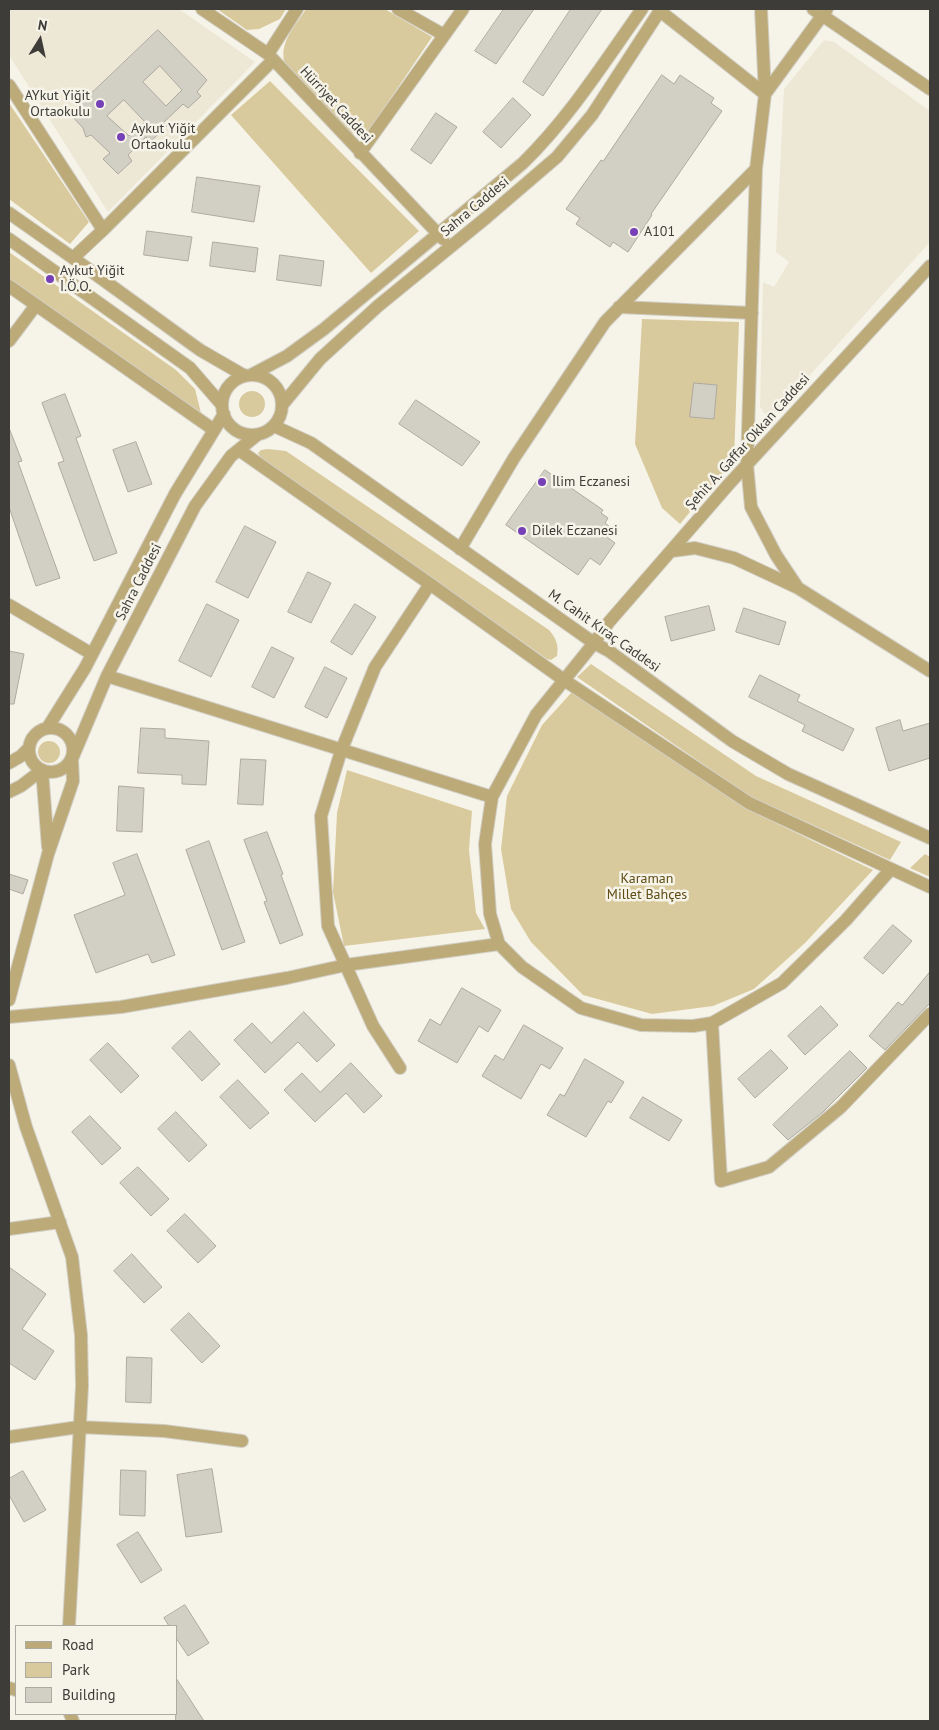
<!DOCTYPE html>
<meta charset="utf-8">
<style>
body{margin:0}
#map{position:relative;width:939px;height:1730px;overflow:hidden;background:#f6f3e8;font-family:"PT Sans",sans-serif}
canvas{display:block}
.frame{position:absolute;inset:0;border:10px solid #3e3c38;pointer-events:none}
.legend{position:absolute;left:15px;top:1625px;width:162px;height:90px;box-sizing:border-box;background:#f6f3e8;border:1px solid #acaaa2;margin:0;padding:6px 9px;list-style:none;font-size:15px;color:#3e3c38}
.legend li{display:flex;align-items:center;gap:10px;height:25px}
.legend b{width:25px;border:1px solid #acaaa2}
.north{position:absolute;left:15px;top:15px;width:50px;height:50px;-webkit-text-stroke:4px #f6f3e8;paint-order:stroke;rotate:10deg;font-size:14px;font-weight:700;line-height:20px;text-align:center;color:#3e3c38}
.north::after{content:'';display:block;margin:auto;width:18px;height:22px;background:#3e3c38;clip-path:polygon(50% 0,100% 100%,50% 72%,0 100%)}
</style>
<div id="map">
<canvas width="939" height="1730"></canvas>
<div class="frame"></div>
<ul class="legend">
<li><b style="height:6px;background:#bcaa78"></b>Road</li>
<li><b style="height:14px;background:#d9ca9e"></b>Park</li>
<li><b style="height:14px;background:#d2cfc4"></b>Building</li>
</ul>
<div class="north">N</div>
</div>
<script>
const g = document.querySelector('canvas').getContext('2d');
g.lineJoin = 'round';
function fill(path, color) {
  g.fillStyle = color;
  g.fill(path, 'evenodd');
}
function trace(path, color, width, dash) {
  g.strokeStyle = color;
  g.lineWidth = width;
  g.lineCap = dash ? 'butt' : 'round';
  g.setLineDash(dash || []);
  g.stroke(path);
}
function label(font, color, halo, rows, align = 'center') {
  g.font = font + ' "PT Sans",sans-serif';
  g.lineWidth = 5;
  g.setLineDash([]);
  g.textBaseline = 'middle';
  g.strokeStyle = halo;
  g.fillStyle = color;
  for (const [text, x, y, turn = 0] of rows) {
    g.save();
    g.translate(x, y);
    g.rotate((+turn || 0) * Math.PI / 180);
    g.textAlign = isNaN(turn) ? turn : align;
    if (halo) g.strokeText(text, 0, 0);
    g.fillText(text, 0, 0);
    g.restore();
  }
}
fill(new Path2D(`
 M9,9H179L255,62L108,212L9,55Z
 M824,40L834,42L930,111V242L773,416L767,417L760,407L763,282L774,287L789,262L776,252L784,89Z`), '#ede7d5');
fill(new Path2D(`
 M217,9H286L280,19L259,29L247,30Z
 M306,9H385L432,37L368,132L362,135L352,133L285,64C278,43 296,25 306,9Z
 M270,81L419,231L371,273L231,115Z
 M9,103L89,222L70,244L9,199Z
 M9,252L176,370L195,389L202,417L9,281Z
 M642,319L739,322L734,459L680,524L662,508L635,444Z
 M239 404a13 13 0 1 1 26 0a13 13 0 1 1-26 0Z
 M268,449L286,451L549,630C556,638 559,645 557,656L551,660L547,659L261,458L258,453L261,450Z
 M591,664L756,776L901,842L890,860L749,796L577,677Z
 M572,692L749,810L873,870L805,943L754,989L713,1006L652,1014L583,995L531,942L511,909L501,849L507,796L542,725Z
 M38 752a11 11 0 1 1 22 0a11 11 0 1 1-22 0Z
 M347,770L472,811L469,850L476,913L485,929L344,946L333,892L337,813Z
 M925,854L930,857V877L910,868Z`), '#d9ca9e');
const building = new Path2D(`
 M504,9H534L496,64L475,51Z
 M571,9H602L543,96L523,82Z
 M158,30L207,80L197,92L201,96L188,108L183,104L163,123L167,126L151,141L146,137L128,155L132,161L118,174L103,159L110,153L91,135L86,137L83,128L70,114ZM160,66L182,90L166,106L143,82ZM124,100L145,122L129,136L107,116Z
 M662,75L674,84L680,75L714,98L711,103L722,111L651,214L652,215L628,252L613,242L610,247L576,224L580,218L566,209L601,160L603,161Z
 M513,98L531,115L501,148L483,132Z
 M436,113L457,127L431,164L411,150Z
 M197,177L260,186L254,222L192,212Z
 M147,231L192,237L188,261L144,255Z
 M213,242L258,248L255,272L210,266Z
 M280,255L324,261L321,286L277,280Z
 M694,383L717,385L714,419L690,417Z
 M65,394L81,436L76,438L117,553L94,561L58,463L64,461L42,403Z
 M416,400L480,442L462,466L399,424Z
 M9,428L22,461L18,462L60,578L36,586L9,507Z
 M136,442L152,484L128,492L113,450Z
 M545,470L603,510L601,513L608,518L605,523L610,527L608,530L611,532L607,537L615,543L600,565L590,558L578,575L506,525Z
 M245,526L276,542L248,598L216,582Z
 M308,572L331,583L311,623L288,612Z
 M207,604L239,620L211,677L179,661Z
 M355,604L376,617L352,655L331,642Z
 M709,606L715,630L671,641L665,617Z
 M744,608L786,622L779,645L736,632Z
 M272,647L294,658L274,698L252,687Z
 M9,651L24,654L14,704H9Z
 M325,667L347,678L327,718L305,707Z
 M760,675L800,695L797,701L854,729L843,751L802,731L805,725L749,697Z
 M900,720L903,731L930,723V758L889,771L876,728Z
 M141,728L165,729V738L209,741L206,785L182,784V775L138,773Z
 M241,759L266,760L263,805L238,804Z
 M119,786L144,788L142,832L117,831Z
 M267,832L283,874L281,875L303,935L280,944L264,902L267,901L244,840Z
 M209,841L245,942L222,950L186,850Z
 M137,854L175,955L152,963L148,954L96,973L74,915L125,895L113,863Z
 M9,874L28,880L23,894L9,889Z
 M893,925L912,941L883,974L864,958Z
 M930,972V1003L885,1050L869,1036L898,1002L902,1005Z
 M462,988L501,1010L488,1032L479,1026L457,1063L418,1041L430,1019L440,1025Z
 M821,1006L838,1025L805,1055L788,1036Z
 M304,1012L335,1045L317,1062L298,1042L265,1073L234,1040L252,1023L271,1043Z
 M524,1025L563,1048L550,1069L541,1064L521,1099L482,1076L495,1055L503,1060Z
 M190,1031L220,1064L202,1081L172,1048Z
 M108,1043L139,1076L121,1093L90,1060Z
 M771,1050L788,1068L755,1098L738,1079Z
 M850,1051L867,1068L823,1112L788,1140L773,1125Z
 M585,1059L624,1082L611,1103L608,1101L586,1137L547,1115L560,1094L564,1096Z
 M351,1063L382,1096L364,1113L346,1093L315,1122L284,1090L302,1073L320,1092Z
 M238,1080L269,1113L250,1129L220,1097Z
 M643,1097L682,1120L669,1141L630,1118Z
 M176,1112L207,1145L189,1162L158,1129Z
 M90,1116L121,1148L102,1165L72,1132Z
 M138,1167L169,1199L151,1216L120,1183Z
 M185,1214L216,1246L198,1263L167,1231Z
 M132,1254L162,1287L144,1303L114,1271Z
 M9,1267L46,1294L22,1329L54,1351L35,1380L9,1363Z
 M189,1313L220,1346L202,1363L171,1330Z
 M127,1357L152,1358L151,1403L126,1402Z
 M212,1469L222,1532L186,1537L177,1475Z
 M121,1470L146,1471L145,1516L120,1515Z
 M23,1471L46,1510L24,1522L9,1495V1479Z
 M138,1532L162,1570L141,1583L117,1545Z
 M185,1605L209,1643L188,1656L176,1638V1626H169L164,1618Z
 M176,1678L204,1721H176Z`);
fill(building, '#d2cfc4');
trace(building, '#aeaaa0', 1);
const minor = new Path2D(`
 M202,9L268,54L443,239
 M398,9L444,35
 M813,9L930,89
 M660,11L765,94L827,9
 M268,54L297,9
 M9,85L103,230L73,258
 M360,153L463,9
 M756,169L747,464L751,507L776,555L798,588
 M9,213L73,258L200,350L245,376
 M103,230L273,60
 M9,239L190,368L222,405
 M9,286L214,430
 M619,307L752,313
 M9,341L36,305
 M251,375L287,356L324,329L523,163C570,117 605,61 642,9
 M222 405a30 30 0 1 1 60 0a30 30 0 1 1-60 0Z
 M283,404L320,359L378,306L487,217L557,157L592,115L661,9
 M274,426L311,443L594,643L609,651L732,741L788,774L930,838
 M239,450L430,584
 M460,549L514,458L605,322L756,169L765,94L761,9
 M672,551L695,548L734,558L798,588L930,671
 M9,605L92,654
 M107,676L492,797
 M48,727L85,668L175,494L224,414
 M29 750a22 22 0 1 1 44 0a22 22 0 1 1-44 0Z
 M9,763L21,756L28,749
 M42,770L48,847
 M9,792L21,786L42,770
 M891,869L846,920L782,983L712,1023L693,1026L641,1025L581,1008L522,967L499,944L490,914L485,844L492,797L536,715L594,643L609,622L729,484L930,266
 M9,1000L48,854L73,781L72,759L107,676L195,506L231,456L257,435
 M9,1017L121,1007L287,978L346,965L499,944
 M712,1023L721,1181L769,1167L841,1107L930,1014
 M9,1065L26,1127L72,1257L81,1335L82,1386L69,1626
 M400,1068L373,1026L328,926L321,816L341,751L375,667L430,584L564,680L749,803L930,887
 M9,1229L60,1222
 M9,1437L79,1427L164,1431L242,1441
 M9,1688L16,1690
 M70,1714L73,1721`);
trace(minor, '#d1cec5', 14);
trace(minor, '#bcaa78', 12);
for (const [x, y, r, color] of [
 [100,104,5,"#7640b6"],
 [121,137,5,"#7640b6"],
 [634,232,5,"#7640b6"],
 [50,279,5,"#7640b6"],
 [542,482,5,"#7640b6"],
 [522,531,5,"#7640b6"]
]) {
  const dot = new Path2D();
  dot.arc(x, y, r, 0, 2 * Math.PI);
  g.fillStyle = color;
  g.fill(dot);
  trace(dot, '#f6f3e8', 2);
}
label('14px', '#3e3c38', '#f6f3e8', [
 ["AYkut Yiğit",90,96,"right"],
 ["Ortaokulu",90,112,"right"],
 ["Aykut Yiğit",131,129],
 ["Ortaokulu",131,145],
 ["A101",644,232],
 ["Aykut Yiğit",60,271],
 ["İ.Ö.O.",60,287],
 ["İlim Eczanesi",552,482],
 ["Dilek Eczanesi",532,531]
], 'left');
label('14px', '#3e3c38', '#f6f3e8', [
 ["Hürriyet Caddesi",336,105,47],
 ["Sahra Caddesi",475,207,-40],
 ["Şehit A. Gaffar Okkan Caddesi",748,442,-48],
 ["Sahra Caddesi",139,582,-63],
 ["M. Cahit Kıraç Caddesi",604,631,35]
]);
label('14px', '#5f4d15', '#f6f3e8', [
 ["Karaman",647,879],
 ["Millet Bahçes",647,895]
]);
</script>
